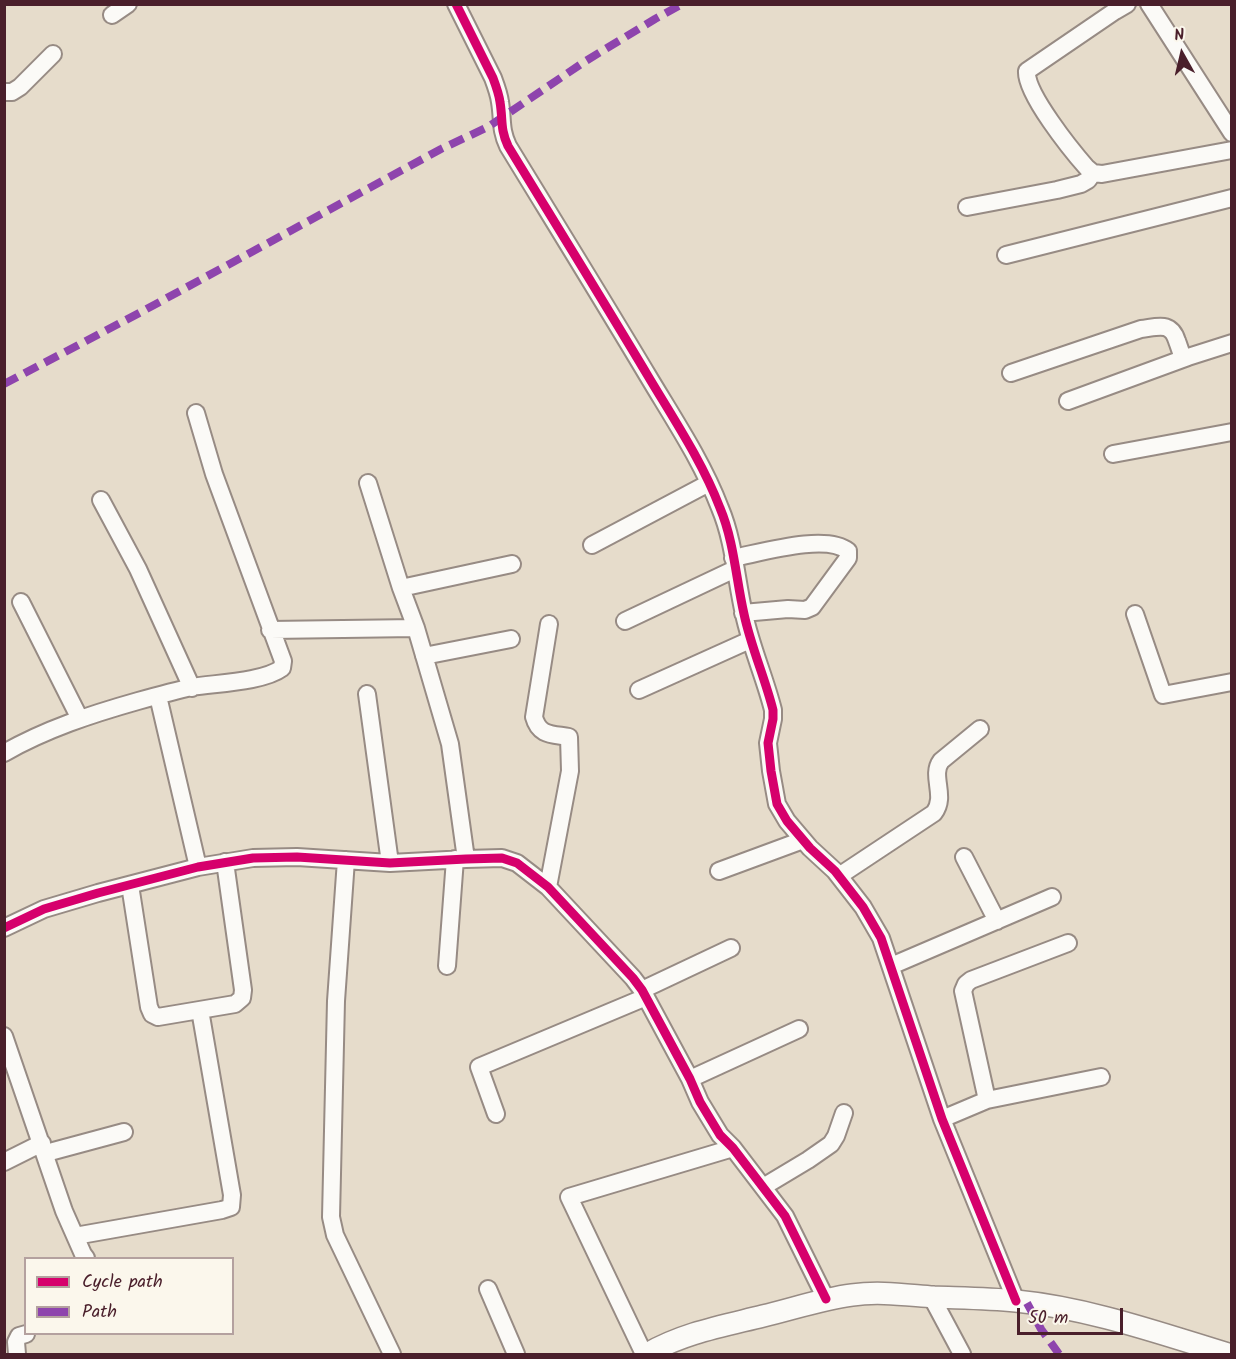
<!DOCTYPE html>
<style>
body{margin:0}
#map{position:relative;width:1236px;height:1359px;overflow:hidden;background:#e6dccb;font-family:Kalam,sans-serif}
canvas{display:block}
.frame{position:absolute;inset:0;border:6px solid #4a1f2b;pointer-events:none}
.legend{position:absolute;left:24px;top:1257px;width:210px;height:78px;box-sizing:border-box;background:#fbf7ec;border:2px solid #b4a19f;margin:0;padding:8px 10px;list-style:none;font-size:18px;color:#4a1f2b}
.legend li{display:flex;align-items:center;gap:12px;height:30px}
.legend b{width:30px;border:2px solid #b4a19f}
.north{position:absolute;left:1152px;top:24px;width:60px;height:60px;-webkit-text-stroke:4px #fbf7ec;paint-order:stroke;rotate:352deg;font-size:16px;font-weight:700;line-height:24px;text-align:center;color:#4a1f2b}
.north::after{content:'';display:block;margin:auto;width:21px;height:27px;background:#4a1f2b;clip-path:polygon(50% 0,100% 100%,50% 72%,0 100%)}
.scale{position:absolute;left:1017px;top:1308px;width:106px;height:27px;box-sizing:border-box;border:3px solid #4a1f2b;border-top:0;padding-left:8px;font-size:18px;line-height:21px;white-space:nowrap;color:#4a1f2b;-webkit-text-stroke:4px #fbf7ec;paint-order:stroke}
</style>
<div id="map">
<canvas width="1236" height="1359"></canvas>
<div class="frame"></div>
<ul class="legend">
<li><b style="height:8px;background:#d6006c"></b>Cycle path</li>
<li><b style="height:8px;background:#8e44ad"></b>Path</li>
</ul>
<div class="north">N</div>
<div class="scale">50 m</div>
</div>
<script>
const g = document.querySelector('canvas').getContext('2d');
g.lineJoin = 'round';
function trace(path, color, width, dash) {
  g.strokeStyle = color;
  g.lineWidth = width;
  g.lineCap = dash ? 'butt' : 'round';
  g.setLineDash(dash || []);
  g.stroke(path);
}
const minor = new Path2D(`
 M456,4L493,78C496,86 499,94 500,102C503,120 500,129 508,146C555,223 602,299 648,376C673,418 702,461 720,508C734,541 736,579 744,614C751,647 765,678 773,710V719L768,743L771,771L777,804L787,821L810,848L835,871L863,907L881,938L942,1119L1016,1301
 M1127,4L1115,11L1027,71C1025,93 1072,151 1087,168L1093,173L1102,174L1232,150
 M1149,4L1232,133
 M112,15L128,4
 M4,92H12L20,87L53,54
 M967,207L1057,190L1081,184L1088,180L1093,173
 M1006,255L1232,198
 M1011,373L1141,329C1158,327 1171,321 1177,341C1179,346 1180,350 1182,355L1188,357L1232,343
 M1068,401L1188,357
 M1113,454L1232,432
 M368,483L401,588L416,628L450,744L466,859
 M101,500L138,569L192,688
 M592,545L709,483
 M733,558C760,553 826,533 848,551V558L812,607L805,610L788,609L743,613
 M401,588L512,564
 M21,602L80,719
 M1135,614L1163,695L1232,682
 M625,621L735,569
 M270,630L416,628
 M424,656L511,639
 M639,690L750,640
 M367,694L390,863
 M158,696L198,867
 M4,753C46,729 92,714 138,701C156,696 174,691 192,687C217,683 263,682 282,668L283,661L214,474L196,413
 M964,857L997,921
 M346,860L336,1001L331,1217L335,1235L392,1354
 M719,871L803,840
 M839,876L934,813C947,796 930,776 941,761L980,729
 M130,885L149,1007L152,1014L158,1017L235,1004L242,998L243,990L225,862
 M548,887L570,771L569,737C552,734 539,736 534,717L549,624
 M4,928L44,909L98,893L198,867L253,858L297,857L390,863L466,859L502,858L517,863L548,887L633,978L642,990L690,1079L700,1102L720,1135L733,1148L785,1216L826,1299
 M447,966L455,859
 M891,966L1052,897
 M642,990L731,948
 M4,1036L64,1211L83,1254L86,1258
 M690,1079L799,1029
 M987,1100L1101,1077
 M496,1114L479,1067L646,997
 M942,1119L987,1100L963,991L966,984L971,980L1068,943
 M46,1153L124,1132
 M4,1162L42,1143
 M763,1187L808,1160L831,1144L836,1136L844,1113
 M75,1236L222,1210L231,1207L232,1195L200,1010
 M488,1289L516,1354
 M931,1296L962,1354
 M17,1354L16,1342L19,1336L26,1334
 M644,1354L569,1197L733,1148`);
const tertiary = new Path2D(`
 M647,1354C683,1333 723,1326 763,1316C793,1309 821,1299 852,1295C879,1291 906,1295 934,1297C961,1298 989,1298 1016,1301C1088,1308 1159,1333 1228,1354`);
trace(minor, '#978b84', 20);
trace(tertiary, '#978b84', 24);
trace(minor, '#fbfaf7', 16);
trace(tertiary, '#fbfaf7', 21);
trace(new Path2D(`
 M4,384L143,311L441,149L488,127L584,62L655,19L682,4
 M1027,1303L1041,1329L1059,1354`), '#8e44ad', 8, [15, 8]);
trace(new Path2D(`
 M456,4L493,78C496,86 499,94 500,102C503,120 500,129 508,146C555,223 602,299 648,376C673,418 702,461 720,508C734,541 736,579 744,614C751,647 765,678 773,710V719L768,743L771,771L777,804L787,821L810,848L835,871L863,907L881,938L942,1119L1016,1301
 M4,928L44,909L98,893L198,867L253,858L297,857L390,863L466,859L502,858L517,863L548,887L633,978L642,990L690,1079L700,1102L720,1135L733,1148L785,1216L826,1299`), '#d6006c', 9);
</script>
